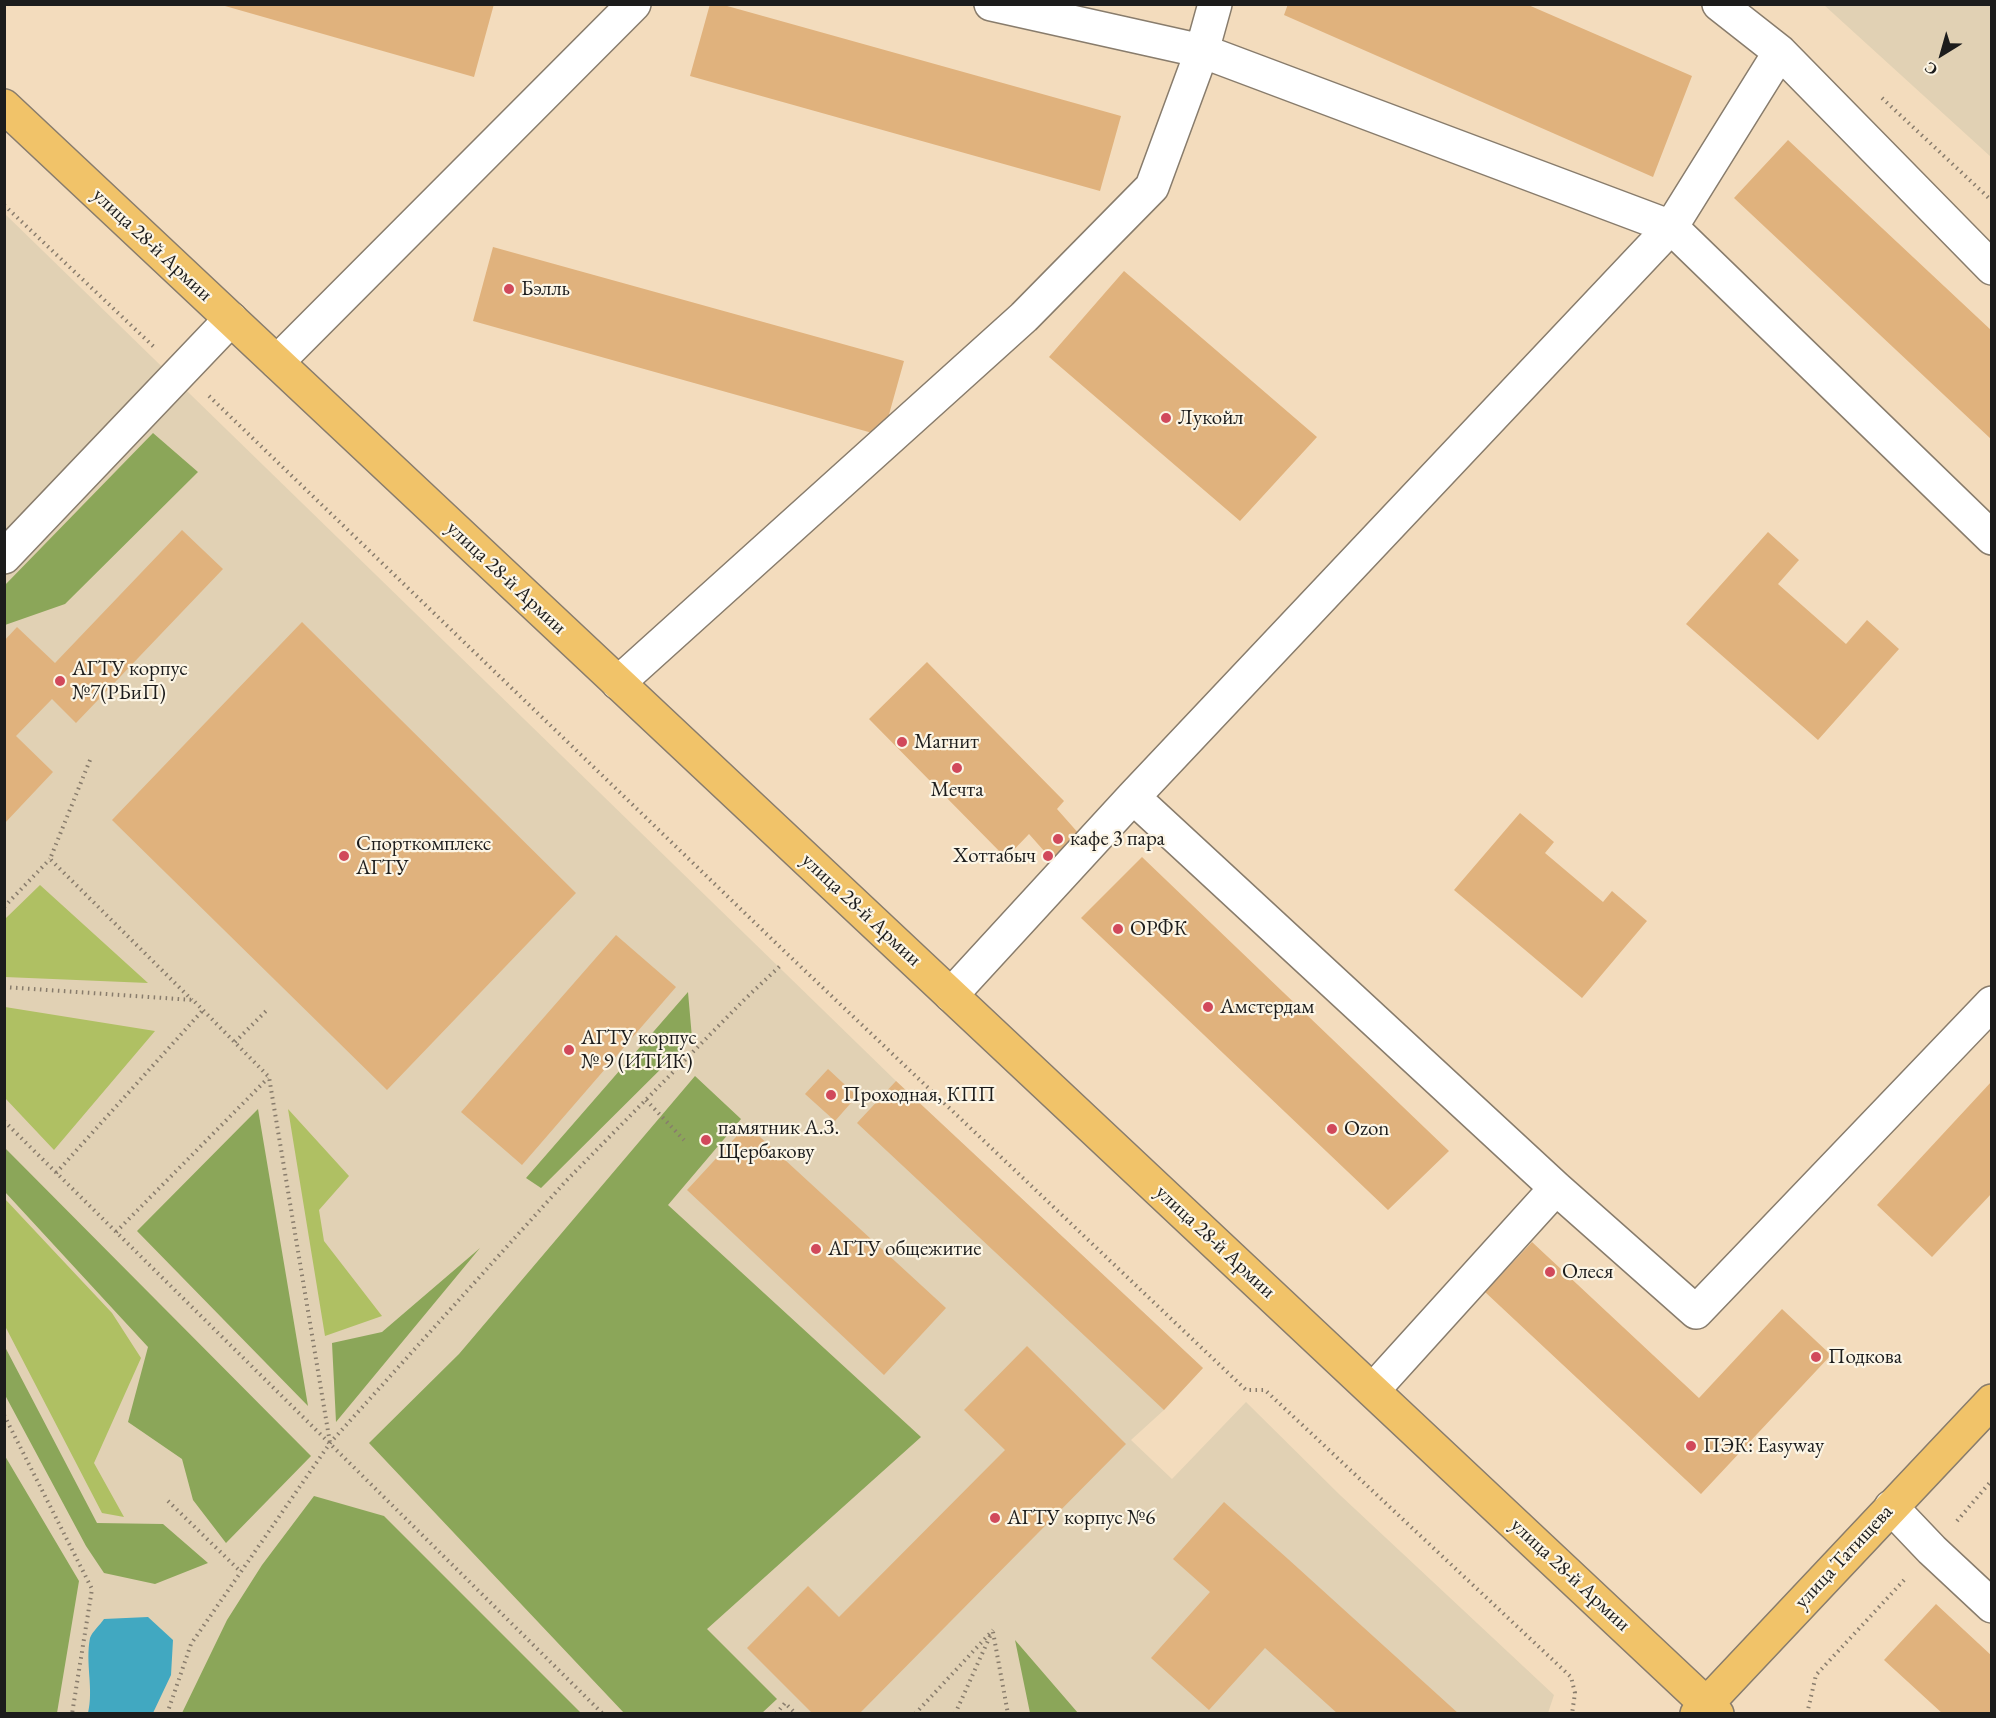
<!DOCTYPE html>
<meta charset="utf-8">
<style>
body{margin:0}
#map{position:relative;width:1996px;height:1718px;overflow:hidden;background:#f3dcbd;font-family:"EB Garamond",serif}
canvas{display:block}
.frame{position:absolute;inset:0;border:6px solid #1c1c1c;pointer-events:none}
.north{position:absolute;left:1912px;top:24px;width:60px;height:60px;-webkit-text-stroke:4px #fcf5e5;paint-order:stroke;rotate:217deg;font-size:16px;font-weight:700;line-height:24px;text-align:center;color:#1c1c1c}
.north::after{content:'';display:block;margin:auto;width:21px;height:27px;background:#1c1c1c;clip-path:polygon(50% 0,100% 100%,50% 72%,0 100%)}
</style>
<div id="map">
<canvas width="1996" height="1718"></canvas>
<div class="frame"></div>
<div class="north">С</div>
</div>
<script>
const g = document.querySelector('canvas').getContext('2d');
g.lineJoin = 'round';
function fill(path, color) {
  g.fillStyle = color;
  g.fill(path, 'evenodd');
}
function trace(path, color, width, dash) {
  g.strokeStyle = color;
  g.lineWidth = width;
  g.lineCap = dash ? 'butt' : 'round';
  g.setLineDash(dash || []);
  g.stroke(path);
}
function label(font, color, halo, rows, align = 'center') {
  g.font = font + ' "EB Garamond",serif';
  g.lineWidth = 4.5;
  g.setLineDash([]);
  g.textBaseline = 'middle';
  g.strokeStyle = halo;
  g.fillStyle = color;
  for (const [text, x, y, turn = 0] of rows) {
    g.save();
    g.translate(x, y);
    g.rotate((+turn || 0) * Math.PI / 180);
    g.textAlign = isNaN(turn) ? turn : align;
    if (halo) g.strokeText(text, 0, 0);
    g.fillText(text, 0, 0);
    g.restore();
  }
}
fill(new Path2D(`
 M1824,5H1991V157Z
 M4,213L896,1081L1203,1368L1164,1410L1131,1440L1172,1479L1246,1402L1340,1495L1554,1695L1548,1713H5Z`), '#e1d1b4');
fill(new Path2D(`
 M40,885L148,983L5,977V919Z
 M4,1007H5L155,1031L54,1150L5,1098Z
 M288,1109L349,1176L319,1210L324,1241L382,1316L325,1336Z
 M5,1199L112,1313L141,1358L94,1463L124,1517L102,1513L5,1326Z`), '#afc063');
fill(new Path2D(`
 M153,433L198,472L65,604L5,625V585Z
 M688,992L692,1038L541,1188L526,1178Z
 M695,1076L741,1119L668,1205L921,1437L707,1629L777,1699L762,1713H624L369,1443L459,1354Z
 M258,1109L308,1406L137,1231Z
 M5,1148L311,1456L226,1543L193,1500L182,1459L128,1422L148,1347L5,1192Z
 M480,1248L336,1422L332,1343L382,1332Z
 M4,1345L97,1523L163,1524L208,1563L155,1584L104,1573L86,1546L5,1395Z
 M5,1456L79,1581L57,1713H5Z
 M314,1496L384,1516L581,1713H182L227,1620L262,1565Z
 M1015,1640L1078,1713H1030Z`), '#8ba659');
fill(new Path2D(`
 M148,1617L173,1640L171,1675L153,1713H88C94,1689 85,1663 90,1638C92,1632 100,1625 104,1619Z`), '#41a8c1');
fill(new Path2D(`
 M218,4H494L474,77Z
 M710,4H720L1121,116L1100,191L690,76Z
 M1288,4H1526L1692,76L1653,177L1284,15Z
 M1788,140L1992,331V440L1734,198Z
 M493,247L904,361L883,436L473,321Z
 M1124,271L1317,437L1240,521L1049,357Z
 M182,530L223,569L76,723L52,699L16,736L53,772L4,824V641L17,627L55,663Z
 M1768,532L1799,560L1778,584L1846,644L1867,620L1899,649L1818,740L1686,624Z
 M302,622L576,893L387,1090L112,820Z
 M927,662L1064,801L1057,809L1088,844L1060,869L1029,834L1006,858L869,719Z
 M1520,813L1554,842L1545,853L1603,902L1612,891L1647,921L1582,998L1454,890Z
 M1142,857L1449,1151L1388,1210L1081,918Z
 M616,935L676,987L522,1165L461,1112Z
 M828,1069L857,1096L835,1121L805,1094Z
 M896,1081L1203,1368L1164,1410L857,1123Z
 M1992,1081V1193L1932,1257L1877,1205Z
 M747,1125L946,1308L884,1375L687,1190Z
 M1532,1242L1699,1398L1782,1309L1831,1355L1701,1494L1485,1292Z
 M1027,1346L1126,1444L859,1714H813L747,1648L808,1586L839,1617L1005,1450L964,1410Z
 M1224,1502L1288,1559L1459,1714H1338L1265,1648L1209,1710L1151,1658L1210,1592L1173,1559Z
 M1936,1604L1992,1656V1714H1943L1884,1660Z`), '#e0b27d');
const minor = new Path2D(`
 M991,4L1202,51L1671,227L1992,538
 M1719,4L1780,52L1992,268
 M277,362L634,4
 M4,557L231,319
 M618,683L1024,317L1152,187L1202,51L1215,4
 M1133,797L1556,1188L1696,1312L1992,1003
 M951,995L1133,797L1671,227L1780,52
 M1373,1390L1556,1188
 M1891,1507L1932,1550L1992,1606`);
const major = new Path2D(`
 M4,106L1717,1714
 M1697,1714L1992,1401`);
trace(minor, '#887c6c', 36);
trace(major, '#887c6c', 36);
trace(new Path2D(`
 M1882,98L1992,201
 M4,205L154,347
 M209,396L780,947L1246,1390H1265L1571,1677L1575,1693L1572,1714
 M90,760L50,859L192,1000
 M4,907L50,859
 M4,987L193,1000L269,1077L330,1443
 M235,1042L267,1010
 M646,1100L684,1140
 M4,1121L603,1714
 M56,1173L203,1010
 M116,1232L268,1078
 M4,1415L92,1589L72,1714
 M168,1501L241,1572
 M1957,1521L1992,1480
 M993,1632L1008,1714
 M167,1714L191,1644L330,1443L566,1181L745,999L780,966
 M776,1714L785,1703L796,1714
 M915,1714L993,1630
 M955,1714L991,1634
 M1807,1714L1816,1675L1906,1578`), '#887c6c', 4, [1.5, 4.5]);
trace(minor, '#fff', 33);
trace(major, '#f1c369', 33);
for (const [x, y, r, color] of [
 [509,289,6,"#d1495b"],
 [1166,418,6,"#d1495b"],
 [60,681,6,"#d1495b"],
 [902,742,6,"#d1495b"],
 [957,768,6,"#d1495b"],
 [1058,839,6,"#d1495b"],
 [344,856,6,"#d1495b"],
 [1048,856,6,"#d1495b"],
 [1118,929,6,"#d1495b"],
 [1208,1007,6,"#d1495b"],
 [569,1050,6,"#d1495b"],
 [831,1095,6,"#d1495b"],
 [1332,1129,6,"#d1495b"],
 [706,1140,6,"#d1495b"],
 [816,1249,6,"#d1495b"],
 [1550,1272,6,"#d1495b"],
 [1816,1357,6,"#d1495b"],
 [1691,1446,6,"#d1495b"],
 [995,1518,6,"#d1495b"]
]) {
  const dot = new Path2D();
  dot.arc(x, y, r, 0, 2 * Math.PI);
  g.fillStyle = color;
  g.fill(dot);
  trace(dot, '#fcf5e5', 2);
}
label('21px', '#1c1c1c', '#fcf5e5', [
 ["улица 28-й Армии",152,245,43],
 ["улица 28-й Армии",506,578,43],
 ["улица 28-й Армии",861,910,43],
 ["улица 28-й Армии",1215,1242,43],
 ["улица Татищева",1844,1557,-47],
 ["улица 28-й Армии",1570,1575,43]
]);
label('21px', '#1c1c1c', '#fcf5e5', [
 ["Бэлль",521,289],
 ["Лукойл",1178,418],
 ["АГТУ корпус",72,669],
 ["№7(РБиП)",72,693],
 ["Магнит",914,742],
 ["Мечта",957,790,"center"],
 ["кафе 3 пара",1070,839],
 ["Спорткомплекс",356,844],
 ["АГТУ",356,868],
 ["Хоттабыч",1036,856,"right"],
 ["ОРФК",1130,929],
 ["Амстердам",1220,1007],
 ["АГТУ корпус",581,1038],
 ["№ 9 (ИТИК)",581,1062],
 ["Проходная, КПП",843,1095],
 ["памятник А.З.",718,1128],
 ["Щербакову",718,1152],
 ["Ozon",1344,1129],
 ["АГТУ общежитие",828,1249],
 ["Олеся",1562,1272],
 ["Подкова",1828,1357],
 ["ПЭК: Easyway",1703,1446],
 ["АГТУ корпус №6",1007,1518]
], 'left');
</script>
